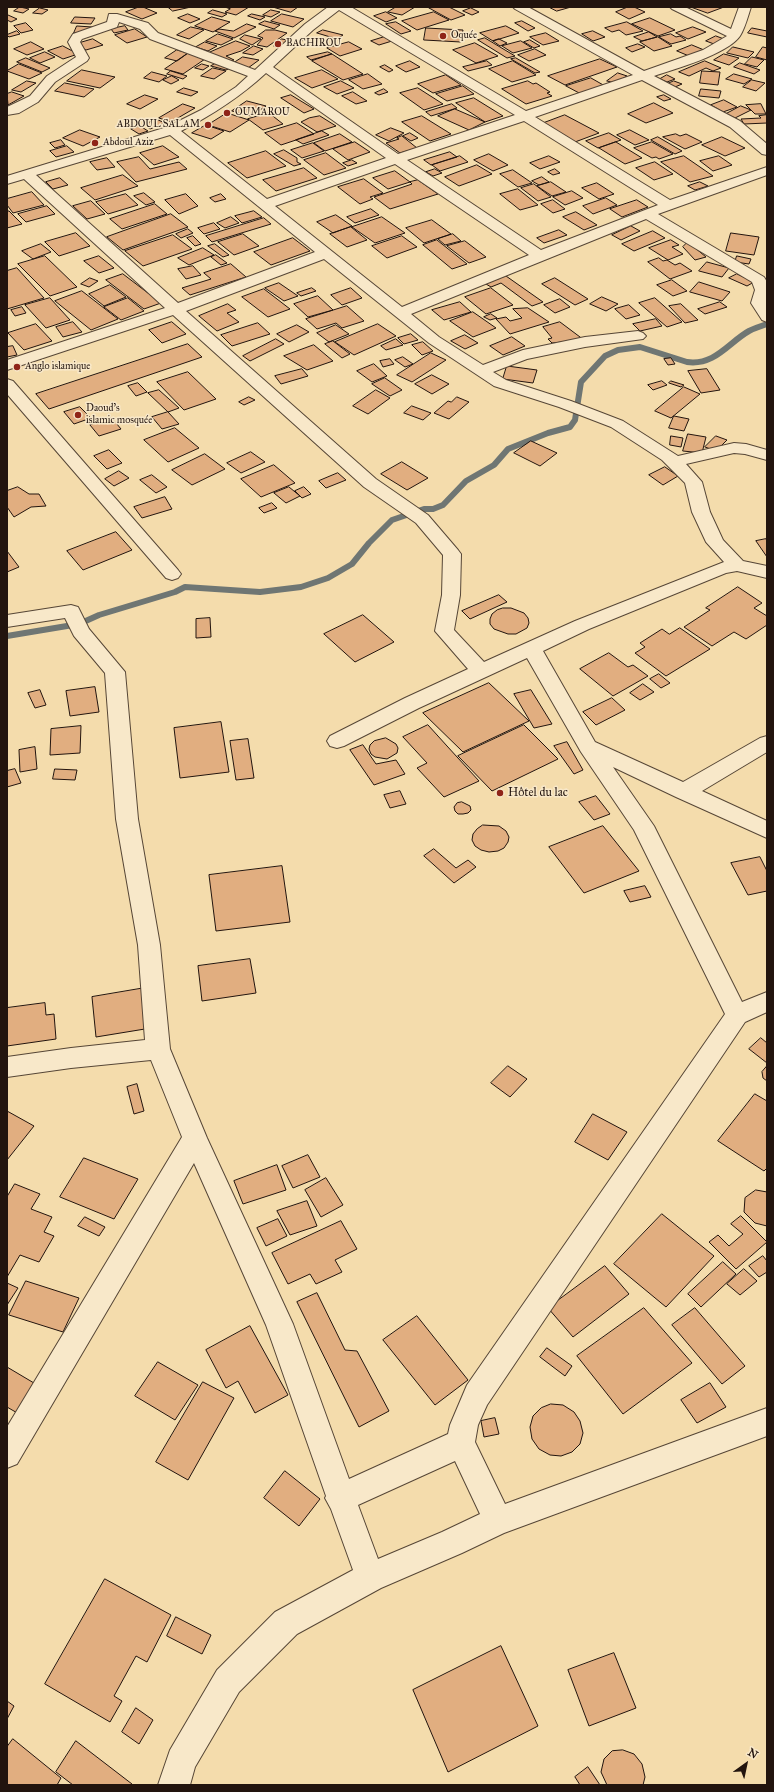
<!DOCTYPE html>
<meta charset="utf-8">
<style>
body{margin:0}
#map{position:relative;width:774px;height:1792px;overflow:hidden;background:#f4dcac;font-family:"IM FELL Great Primer",serif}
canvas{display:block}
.frame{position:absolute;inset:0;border:8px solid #22140e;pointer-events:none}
.north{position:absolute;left:726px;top:1744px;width:40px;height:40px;-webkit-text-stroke:3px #f8e8c9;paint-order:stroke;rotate:33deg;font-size:11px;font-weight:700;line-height:16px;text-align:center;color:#22140e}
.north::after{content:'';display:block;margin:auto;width:14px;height:18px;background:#22140e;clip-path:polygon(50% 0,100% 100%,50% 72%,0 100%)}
</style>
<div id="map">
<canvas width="774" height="1792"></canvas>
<div class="frame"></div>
<div class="north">N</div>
</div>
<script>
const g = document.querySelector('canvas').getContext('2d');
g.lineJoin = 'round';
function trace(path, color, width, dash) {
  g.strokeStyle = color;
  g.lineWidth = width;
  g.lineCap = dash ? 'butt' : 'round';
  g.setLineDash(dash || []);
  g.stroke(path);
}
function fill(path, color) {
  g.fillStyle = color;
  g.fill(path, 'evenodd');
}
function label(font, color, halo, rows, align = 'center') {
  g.font = font + ' "IM FELL Great Primer",serif';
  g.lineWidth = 3;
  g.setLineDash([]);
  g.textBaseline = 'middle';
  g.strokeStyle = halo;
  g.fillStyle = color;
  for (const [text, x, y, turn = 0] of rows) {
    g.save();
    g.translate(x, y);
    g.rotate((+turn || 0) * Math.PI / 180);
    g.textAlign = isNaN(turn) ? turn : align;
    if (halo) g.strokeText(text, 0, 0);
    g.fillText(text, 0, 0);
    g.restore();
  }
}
trace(new Path2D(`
 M7,636L79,624L99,615L175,592L185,587L260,592L301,587L328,578L352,564L369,543L392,520L424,509H433L443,505L466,481L494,465L508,449L548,433L570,427L575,420L581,382L605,356L618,350L640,347L687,362C715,366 729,342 749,331C755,328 761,326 767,324`), '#6f7673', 6);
const building = new Path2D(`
 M20,7L29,9L23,13L14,11Z
 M139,7H143L157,13L142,19L126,12Z
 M168,7H191L173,11Z
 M225,7H249L236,15L225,12L230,9Z
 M273,7H298L291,12Z
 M396,7H415L402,15L388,12Z
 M449,7L465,15L451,20L429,8Z
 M549,7H571L557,11Z
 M628,7H634L645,12L629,19L616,12Z
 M691,7H724L708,13Z
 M40,8L48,10L42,14L33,13Z
 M471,8L479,12L472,15L463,11Z
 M213,10L227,14L222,17L208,13Z
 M271,10L280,12L271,17L263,15Z
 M386,12L397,18L386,22L374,16Z
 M434,12L449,20L417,30L402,21Z
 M188,14L200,19L190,23L178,18Z
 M252,14L265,17L260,20L248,16Z
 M282,14L304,19L293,27L271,21Z
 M7,15H8L17,19L11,22L7,20Z
 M75,17L95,18L91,24L71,23Z
 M212,17L230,22L213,32L195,26Z
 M650,18L675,30L658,36L632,24Z
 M265,21L280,25L274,29L259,24Z
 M522,21L535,28L528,31L515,23Z
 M396,22L411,31L401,34L386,24Z
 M627,22L643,31L626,35L619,30L612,32L605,28Z
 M26,23L33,30L21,33L14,26Z
 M247,24L256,27L234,38L215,31L219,29L233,31Z
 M77,26L92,27L89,33H74Z
 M125,26L128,30L114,33L111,29Z
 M506,26L519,33L493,41L480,33Z
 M191,27L204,30L189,39L177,35Z
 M693,27L706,32L688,39L676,33Z
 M426,28L463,30L461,42L424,40Z
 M752,28L767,31V37L748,33Z
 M135,29L147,37L127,43L115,35Z
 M266,30H275L287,33L267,47L257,45L263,38L258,36Z
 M323,30L343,35L337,39L317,33Z
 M17,31L20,34L9,37L7,35Z
 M593,31L605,37L593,41L582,34Z
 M649,32L657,37L642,41L634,37Z
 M546,33L559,41L543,45L530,37Z
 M218,34L233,39L221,45L206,41Z
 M671,34L676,37L680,36L686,40L671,44L659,37Z
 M245,35L261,39L252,45L240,39Z
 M716,36L724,39L714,44L706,41Z
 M384,37L392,41L379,45L371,41Z
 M658,37L672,46L654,51L640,42Z
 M485,38L515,56L507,58L478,40Z
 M93,39L103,45L86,50L76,44Z
 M282,39L287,40L280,48L274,46Z
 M499,39L507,43L500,46L493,41Z
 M530,40L540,46L534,48L524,42Z
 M236,41L250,46L241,51L226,56L234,60L224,62L206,54Z
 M521,41L532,48L513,53L502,46Z
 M31,42L44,49L27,55L14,49Z
 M205,42L217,46L208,51L196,47Z
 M349,42L362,49L340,56L327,48Z
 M475,43L498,56L476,63L453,50Z
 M638,44L645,47L632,52L626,48Z
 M692,45L704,50L689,56L677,51Z
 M63,46L78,54L63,59L48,51Z
 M254,46L263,49L253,55L243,53Z
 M733,47L754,52L748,58L727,53Z
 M763,47L767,48V60L756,57Z
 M535,49L546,55L529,61L518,55Z
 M177,50L188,53L177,61L165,58Z
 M45,52L55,57L40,63L30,58Z
 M190,52L208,57L183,74L165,69Z
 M328,52L332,54L311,60L307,57Z
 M332,54L363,74L343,80L312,61Z
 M724,54L739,58L729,65L714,60Z
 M243,57L259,60L248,68L232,64Z
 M752,57L764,60L757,67L745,64Z
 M26,58L50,68L42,72L17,62Z
 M516,58L540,72L535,73L511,59Z
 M600,59L617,67L565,85L548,76Z
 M410,61L420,67L406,72L396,66Z
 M487,61L492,65L468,71L463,67Z
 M513,61L536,75L512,82L489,69Z
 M705,61L721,68L713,71L706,68L689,76L679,72Z
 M218,62L233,67L226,70L211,66Z
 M740,63L760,70L754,74L734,67Z
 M19,64L42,73L29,79L7,71Z
 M202,64L209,66L203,70L195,68Z
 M385,65L393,70L389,72L380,67Z
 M213,68L226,71L214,79L201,76Z
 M82,70L115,77L100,88L67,81Z
 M322,70L338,79L312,88L295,78Z
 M171,71L187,76L183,79L167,74Z
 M702,71L720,72L718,85L700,83Z
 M152,72L167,76L159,82L144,78Z
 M618,73L627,76L615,83L607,81Z
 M368,74L382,84L363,89L349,80Z
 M734,74L752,79L744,84L726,79Z
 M446,75L461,85L433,93L418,84Z
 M667,75L675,79L667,82L660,79Z
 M172,76L179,80L171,84L163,80Z
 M591,78L605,86L581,94L566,86Z
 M752,80L765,83L756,91L743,87Z
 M27,81L36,83L21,92L12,90Z
 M341,81L354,88L337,94L324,87Z
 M528,81L533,84L536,83L550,92L547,93L552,96L526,104L502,89Z
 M674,81L682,84L675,87L667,84Z
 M65,83L94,89L84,97L55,91Z
 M463,86L474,94L447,101L436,94Z
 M184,88L198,92L191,96L177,92Z
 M418,88L443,104L424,110L400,93Z
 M384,89L388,92L379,95L375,93Z
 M701,89L721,91L719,98L699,96Z
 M12,92L24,96L8,105L7,94Z
 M353,92L367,101L356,104L342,96Z
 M145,95L158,99L140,109L127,104Z
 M291,95L314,109L304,113L281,98Z
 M664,95L671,99L664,101L657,97Z
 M474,98L503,116L485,122L456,103Z
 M724,100L737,107L723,112L711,105Z
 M247,101L266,106L251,116L232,111Z
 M654,103L673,113L646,123L628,114Z
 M183,104L195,108L171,122L159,118Z
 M452,104L457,108L431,116L426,112Z
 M761,104L766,114H755L746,105Z
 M741,106L751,110L735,118L726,114Z
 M455,109L485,122L469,130L438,116Z
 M227,113L249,120L230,132L208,125Z
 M269,113L283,124L263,130L248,119Z
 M565,115L599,133L575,142L541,124Z
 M767,115V123L744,124L741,119L761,118L759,116Z
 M320,116L336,126L317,132L301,122L309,118Z
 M422,116L451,134L430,141L402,122Z
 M156,119L165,123L150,129L145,125Z
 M297,123L314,134L281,145L265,133Z
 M206,125L224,131L211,139L192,133Z
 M140,126L148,131L139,134L131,129Z
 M391,128L404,133L389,141L376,135Z
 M80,130L100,137L83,146L63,138Z
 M630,130L649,140L635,145L617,135Z
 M322,131L329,135L303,144L296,140Z
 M410,133L418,138L411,141L403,136Z
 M609,133L621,140L598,148L586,141Z
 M340,134L352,142L325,151L314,143Z
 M676,134L680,136L686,134L702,142L685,149L663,137Z
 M402,136L417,148L400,153L386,143L399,139L397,138Z
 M658,137L682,151L675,154L651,140Z
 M722,137L745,148L725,156L702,145Z
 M61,140L65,145L55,148L50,143Z
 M355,142L370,152L348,160L333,149Z
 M616,142L642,158L625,164L599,148Z
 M652,142L673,154L659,159L656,157L652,158L634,148Z
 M313,143L324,151L302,158L291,150Z
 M67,146L74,152L56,157L50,151Z
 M163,146L179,157L154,165L140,153Z
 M284,150L297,158V162L301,164L294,166L274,154Z
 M266,151L286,166L247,178L228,163Z
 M450,152L457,157L431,165L424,160Z
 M326,153L346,168L324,175L304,160Z
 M489,154L508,165L493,171L474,160Z
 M460,156L468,162L440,171L432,165Z
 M549,156L560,162L540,169L530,163Z
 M684,156L713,176L690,182L661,162Z
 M719,156L732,165L713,171L700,161Z
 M139,157L150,169L179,162L187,169L136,182L117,162Z
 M107,158L115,167L97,170L90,162Z
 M352,160L357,163L348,166L343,163Z
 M655,162L673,174L654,180L636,168Z
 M477,165L492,174L459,186L445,177Z
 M304,168L317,178L276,191L263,180Z
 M435,169L442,173L433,176L426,172Z
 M555,169L560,173L553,175L548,172Z
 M513,170L532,183L518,187L500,174Z
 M395,171L410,182L388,189L373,178Z
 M123,175L138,186L95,200L81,188Z
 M542,177L549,182L539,185L532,181Z
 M60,178L68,185L53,189L46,182Z
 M364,179L383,193L370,197L373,199L360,204L338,187Z
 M418,180L438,194L390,209L374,197L412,184L410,182Z
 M551,182L566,192L552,196L537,186Z
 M700,182L708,186L695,190L688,186Z
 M597,183L614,194L599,199L582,188Z
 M534,184L551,197L538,201L521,188Z
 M518,189L538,205L520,210L500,194Z
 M572,191L583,198L565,205L553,197Z
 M32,192L44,205L13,213L7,205V199Z
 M144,193L155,202L146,205L134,196Z
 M126,194L138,205L108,214L96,202Z
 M186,194L198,206L179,214L165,200Z
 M221,194L226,199L215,202L210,198Z
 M606,198L617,205L593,214L583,206Z
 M553,200L565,209L553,213L541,204Z
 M637,200L648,207L622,217L610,209Z
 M91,201L105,214L87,219L73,206Z
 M155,204L167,214L122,229L110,219Z
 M47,206L55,214L26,222L18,214Z
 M371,209L379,215L355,223L347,217Z
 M7,211H9L22,224L7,228Z
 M254,211L262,217L242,223L235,216Z
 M576,212L597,225L584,230L563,217Z
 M171,214L188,227L123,250L107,237Z
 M336,215L352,226L333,233L317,222Z
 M231,217L239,223L225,228L217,223Z
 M382,217L405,233L375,243L352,227Z
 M264,218L271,224L212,242L206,236Z
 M432,220L451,234L424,243L406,228Z
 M214,223L220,229L204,234L198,228Z
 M631,226L640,231L621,240L612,235Z
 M351,227L367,240L347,247L330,234Z
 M188,229L193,233L181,238L176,234Z
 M559,230L567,235L544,243L537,238Z
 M653,231L665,238L634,251L622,244Z
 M76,233L90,246L59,256L45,242Z
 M731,233L759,237L754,255L726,251Z
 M243,234L259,246L234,255L218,242Z
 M453,234L461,241L445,245L438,239Z
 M173,235L192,249L143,266L125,251Z
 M193,236L201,244L195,246L187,238Z
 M402,236L417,247L387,258L372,246Z
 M293,238L310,251L271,265L254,252Z
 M437,240L467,264L452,269L423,245Z
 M671,240L679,245L672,247L683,254L668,260L649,248Z
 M465,241L486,257L469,263L447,246Z
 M688,242L706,257L695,260L683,247Z
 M41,244L51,252L33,259L22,251Z
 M215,244L229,255L223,257L208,246Z
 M203,248L214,255L189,265L178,258Z
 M216,255L227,263L221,265L211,257Z
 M45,256L77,287L50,296L18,264Z
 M99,256L114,268L99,273L84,261Z
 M737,256L751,259L749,264L735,262Z
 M659,258L663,261L667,260L675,265L680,263L692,271L670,279L648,262Z
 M707,262L729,268L722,277L699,271Z
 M231,264L246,277L190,295L182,288L211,279L204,273Z
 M193,266L201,275L186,279L178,269Z
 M17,268L44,298L7,309V271Z
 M123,274L161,303L144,309L106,280Z
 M737,274L754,282L747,286L729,278Z
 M506,276L543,302L532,306L501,283L491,287L486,284Z
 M90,278L98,281L89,287L81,284Z
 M555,278L588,299L575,305L542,284Z
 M672,280L687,291L673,296L657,285Z
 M699,282L730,292L722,301L690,292Z
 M279,283L298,296L284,301L265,288Z
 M110,285L126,297L104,306L89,294Z
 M312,288L316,291L301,296L297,293Z
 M351,288L362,298L342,305L331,295Z
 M491,288L513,305L486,314L465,297Z
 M264,289L290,309L268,317L242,297Z
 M82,291L118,319L91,330L55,301Z
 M318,296L333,310L308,317L294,304Z
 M602,297L618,304L606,311L590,304Z
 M50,298L70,320L46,328L25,305Z
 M128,298L144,311L121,320L104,307Z
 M655,298L682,322L667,327L639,303Z
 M560,299L570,307L555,313L544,305Z
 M460,302L471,312L444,320L432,310Z
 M720,302L727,307L705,314L698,309Z
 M228,304L236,310L227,313L239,322L217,331L199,316Z
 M681,304L698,320L685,323L669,306Z
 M629,305L640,315L626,319L615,309Z
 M347,306L364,321L342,328L336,323L317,329L306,319Z
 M22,307L26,313L15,316L11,310Z
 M528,308L549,322L510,334L496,319L506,317L510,321L522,318L513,309Z
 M473,312L496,328L473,337L450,321Z
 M491,314L497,318L490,320L484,317Z
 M656,319L662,326L640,331L633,324Z
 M73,322L82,332L63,337L56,327Z
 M172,322L186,334L162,343L149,330Z
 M560,322L584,340L552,343L548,339L552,338L543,327Z
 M258,323L270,334L232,346L221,335Z
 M36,324L52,341L24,350L8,333Z
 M378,324L396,336L354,355L335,342Z
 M297,325L309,332L289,342L277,334Z
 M336,325L349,334L329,342L317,333Z
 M411,334L418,340L404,344L398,338Z
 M465,335L478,343L465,349L451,341Z
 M512,337L525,346L503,355L490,346Z
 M276,339L284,344L250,361L243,356Z
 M396,339L403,345L386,350L381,346Z
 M333,341L350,354L342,358L325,344Z
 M423,342L433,351L422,355L412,345Z
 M188,344L202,357L49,409L36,394Z
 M314,345L333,361L307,370L284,356Z
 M13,346L17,355L7,357V347Z
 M431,353L446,360L412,382L397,375Z
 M403,357L413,364L405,367L395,360Z
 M671,358L675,364L668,365L664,359Z
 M390,359L394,364L383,367L380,361Z
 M374,364L387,376L372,382L357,371Z
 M507,366L537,370L533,383L503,379Z
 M302,369L308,376L281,384L275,376Z
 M707,369L720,390L701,393L688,371Z
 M188,372L216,399L184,410L157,382Z
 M432,375L449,384L432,394L415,384Z
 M385,378L402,390L390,396L372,384Z
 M662,381L667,385L653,390L648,385Z
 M671,381L684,385L681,387L669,383Z
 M138,383L147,392L136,396L128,386Z
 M684,387L700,394L671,418L655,411Z
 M159,390L179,408L168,412L148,393Z
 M376,390L390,398L368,414L353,406Z
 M249,397L255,400L244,405L239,402Z
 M457,397L469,402L449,419L434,413L448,401L451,402Z
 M412,406L431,413L423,420L404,413Z
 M80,407L91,418L74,424L64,412Z
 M168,412L179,424L162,429L152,417Z
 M674,416L689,419L684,431L669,428Z
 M112,418L121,429L99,436L90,425Z
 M175,428L199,448L168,462L144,440Z
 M688,434L706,437L702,453L683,451Z
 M671,436L683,438L681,447L670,445Z
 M716,436L727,440L716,451L705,447Z
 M531,441L557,453L540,466L514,453Z
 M109,450L122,463L107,469L94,456Z
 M251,452L265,462L241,473L227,463Z
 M205,454L225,469L192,485L172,470Z
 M402,462L428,478L407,490L381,474Z
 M274,465L295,483L261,497L241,479Z
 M665,467L678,476L663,485L649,475Z
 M119,471L129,478L114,486L105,479Z
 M338,473L346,480L326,488L319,481Z
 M152,475L167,487L156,493L140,480Z
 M18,487L29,494H39L46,506L31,507L14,517L7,507V491Z
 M289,487L300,496L286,503L274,493Z
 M304,487L311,494L302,498L295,491Z
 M165,497L172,509L142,518L134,507Z
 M272,503L277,508L264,513L259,508Z
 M116,532L132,550L83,570L67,551Z
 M766,539L767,541V557L756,541Z
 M7,551L19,567L7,572Z
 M738,587L762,603L754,608L767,616V625L746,639L734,632L712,646L684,627L710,610L706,608Z
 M499,595L507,602L470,619L462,611Z
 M503,608H511L524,613L528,618L529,623L527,628L516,634H508L494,629L490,624V619L492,614L497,610Z
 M363,615L394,642L355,662L324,634Z
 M210,618L211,637L196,638V619Z
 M680,628L710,649L666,676L635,653L645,647L640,643L662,629L669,634Z
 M609,653L628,667L633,665L648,676L613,696L580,669Z
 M659,674L670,683L661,688L650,679Z
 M489,683L529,721L463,752L423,713Z
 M643,684L654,692L640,700L630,693Z
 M95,687L99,712L70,716L66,691Z
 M40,690L46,705L35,708L28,693Z
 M531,690L552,724L534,728L514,694Z
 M612,698L625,710L596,725L583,712Z
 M221,722L229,772L180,778L174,728Z
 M428,725L447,746L479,781L444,797L417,768L427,763L403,737Z
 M524,725L558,759L492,791L458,756Z
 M81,726L80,753L50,755L51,729Z
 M386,738L396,744L398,748L397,753L387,759L375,757L371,754L369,749L370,745L374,741Z
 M248,739L254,778L236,780L230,741Z
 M567,742L583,770L574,774L554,746Z
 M363,745L376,764L396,760L405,774L374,785L350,750Z
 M35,747L37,769L20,772L19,750Z
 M15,769L21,783L7,787V771Z
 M55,769L77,770L75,780L53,779Z
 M400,791L406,804L390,808L384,795Z
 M596,796L610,814L594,820L579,802Z
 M462,802L470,806L471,810L468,813L463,814H458L455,811L454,807L457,803Z
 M483,825L499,826L506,831L509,837L508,842L504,848L498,851L489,852L481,850L475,846L472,840L473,834L477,829Z
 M603,826L639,871L584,893L549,847Z
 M434,849L456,868L468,860L476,867L454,883L424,856Z
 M760,857L767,871V891L748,895L731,863Z
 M282,866L290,922L216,931L209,875Z
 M645,886L651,897L630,902L624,891Z
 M250,959L256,993L202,1001L198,966Z
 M145,988L151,1028L96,1037L92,997Z
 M45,1003L46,1015L54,1014L56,1039L7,1046V1008Z
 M761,1038L767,1043V1063L749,1049Z
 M508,1066L527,1079L510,1097L491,1083Z
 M767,1066V1081L763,1078L762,1072Z
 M137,1084L144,1111L134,1114L127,1087Z
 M755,1094L767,1101V1168L764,1171L718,1141Z
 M7,1111L34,1126L7,1160Z
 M593,1114L627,1132L608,1160L575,1142Z
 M308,1155L320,1177L293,1188L282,1166Z
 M84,1158L138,1179L114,1219L60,1197Z
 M277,1165L286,1190L243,1204L234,1181Z
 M326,1178L343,1205L321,1217L305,1190Z
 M15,1184L40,1194L31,1209L52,1217L44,1232L54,1236L39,1262L20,1255L7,1277V1197Z
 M756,1190L767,1192V1226L755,1223L744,1212L745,1198Z
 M307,1201L317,1226L290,1235L277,1211Z
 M662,1214L714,1256L666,1307L614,1264Z
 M741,1216L767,1242L736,1269L709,1242L718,1235L729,1246L743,1234L731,1224Z
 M85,1217L105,1227L99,1236L78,1226Z
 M278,1219L287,1236L266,1246L257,1228Z
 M341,1221L357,1249L335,1260L342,1272L316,1284L310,1274L288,1284L272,1253Z
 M763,1256L767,1261V1272L759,1277L749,1266Z
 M723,1262L736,1274L701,1307L688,1294Z
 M605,1266L629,1294L573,1337L548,1308Z
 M744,1269L757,1281L740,1295L727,1284Z
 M26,1281L79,1298L63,1332L9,1315Z
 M7,1283L18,1288L7,1305Z
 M317,1293L345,1350L357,1351L389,1411L359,1427L297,1302Z
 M644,1308L692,1363L623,1414L577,1356Z
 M695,1308L745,1366L722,1384L672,1325Z
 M417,1316L468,1380L435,1405L383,1340Z
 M250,1326L288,1395L255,1413L238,1381L226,1388L206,1350Z
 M547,1348L572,1366L565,1376L540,1357Z
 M158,1362L198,1385L175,1420L135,1396Z
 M7,1367L39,1386L19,1414L7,1407Z
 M203,1382L234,1398L188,1480L156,1462Z
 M710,1383L726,1407L697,1423L681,1400Z
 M551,1404L563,1405L574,1412L580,1421L583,1433L580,1444L572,1452L561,1456L550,1455L539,1449L532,1439L530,1427L533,1416L541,1408Z
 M495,1418L499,1434L484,1437L481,1421Z
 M285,1471L320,1499L299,1526L264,1498Z
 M105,1579L171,1615L147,1662L136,1656L114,1696L122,1701L110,1722L45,1684Z
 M176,1617L211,1635L202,1654L167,1636Z
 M501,1646L538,1726L448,1772L413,1690Z
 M614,1653L636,1708L589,1726L568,1670Z
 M7,1701L14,1706L7,1719Z
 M136,1708L153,1720L139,1744L122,1732Z
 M13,1739L61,1778L57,1785H7V1747Z
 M76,1741L132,1784L131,1785H73L56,1772Z
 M623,1750L634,1754L642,1764L645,1777L643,1785H607L601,1772L604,1759L612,1751Z
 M588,1767L600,1785H580L575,1777Z`);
fill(building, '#e1ae80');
trace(building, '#22140e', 1);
const minor = new Path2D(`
 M328,7H351L526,111L633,75L515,9L513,7H528L644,71L703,50L727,36L672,9L670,7H685L731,29L739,7H751C748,16 745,28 740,36C728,54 675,69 654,76L740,121L767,144V155L762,154L730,127L642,80L535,117L670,200L767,167V175L658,214L764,277L767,282V322L762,320L751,303L755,290L752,282L646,219L411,314L439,337L483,365L523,350L585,337L638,331L643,333L646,336L643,339L585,347L527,359L493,372L506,380L571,401L623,421L678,456L734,443L746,444L767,450V460L745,454L734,453L686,464L702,482L710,512L723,540L743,561L767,566V578L737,571L726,573L589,629L543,651L595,742L683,782L760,738L767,736V752L702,791L767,821V838L676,797L613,767L654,826L742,1002L767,992V1012L745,1022L487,1405L478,1425L475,1442L505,1504L767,1408V1436L504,1533L462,1553L381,1588L297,1634L239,1692L195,1767L190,1785H158L170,1750L217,1670L275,1612L353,1570L331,1509L325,1498L326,1496L266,1325L194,1163L17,1464L7,1468V1427L182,1137L151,1060L71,1068L7,1077V1057L71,1048L145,1040L138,945L116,819L105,673L74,636L65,618L7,627V615L71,605L78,607L89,629L125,672L138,819L160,945L170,1049L207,1138L293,1324L349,1479L448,1434L450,1425L467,1385L725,1014L634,830L581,752L527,658L419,708L344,746L337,748L330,746L327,741L330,736L405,698L468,669L435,631L442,595L443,555L416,523L364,487L173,315L7,370V360L165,308L24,179L7,184V176L167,127L201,110L236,87L248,76L150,39L140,29L119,22L117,27L82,39L80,42L89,58L87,61L55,82L38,102L19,113L7,115V107L30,96L47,76L76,57L68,42L73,34L107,22L109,14H117L148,23L158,33L255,70L305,24ZM339,10L515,115L398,154L273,67L313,30ZM266,73L386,158L267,199L181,131C212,115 240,97 266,73ZM524,121L658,205L541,250L407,160ZM170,135L315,252L178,303L36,175ZM395,164L529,255L402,307L275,206ZM324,259L429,343L494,386L559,407L611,427L662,460L685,483L692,512L706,542L724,562L575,621L484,662L454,630L460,595L461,554L458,550L428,515L376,479L186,311ZM455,1461L480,1514L442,1532L378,1559L358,1505Z
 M7,379L13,381L178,570L181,574L178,578L172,580L166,578L7,394Z`);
trace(minor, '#564636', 2);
fill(minor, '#f8e8c9');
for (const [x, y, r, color] of [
 [443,36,4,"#8f2418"],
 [278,44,4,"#8f2418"],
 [227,113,4,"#8f2418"],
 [208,125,4,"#8f2418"],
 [95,143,4,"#8f2418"],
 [17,367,4,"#8f2418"],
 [78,415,4,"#8f2418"],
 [500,793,4,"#8f2418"]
]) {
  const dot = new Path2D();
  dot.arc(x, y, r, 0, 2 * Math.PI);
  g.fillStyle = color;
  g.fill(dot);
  trace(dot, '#f8e8c9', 1.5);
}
label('10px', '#22140e', '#f8e8c9', [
 ["Oquée",451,36],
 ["BACHIROU",286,44],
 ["OUMAROU",235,113],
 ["ABDOUL SALAM",200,125,"right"],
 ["Abdoul Aziz",103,143],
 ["Anglo islamique",25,367],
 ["Daoud's",86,409],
 ["islamic mosquée",86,421]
], 'left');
label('12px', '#22140e', '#f8e8c9', [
 ["Hôtel du lac",508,793]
], 'left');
</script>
